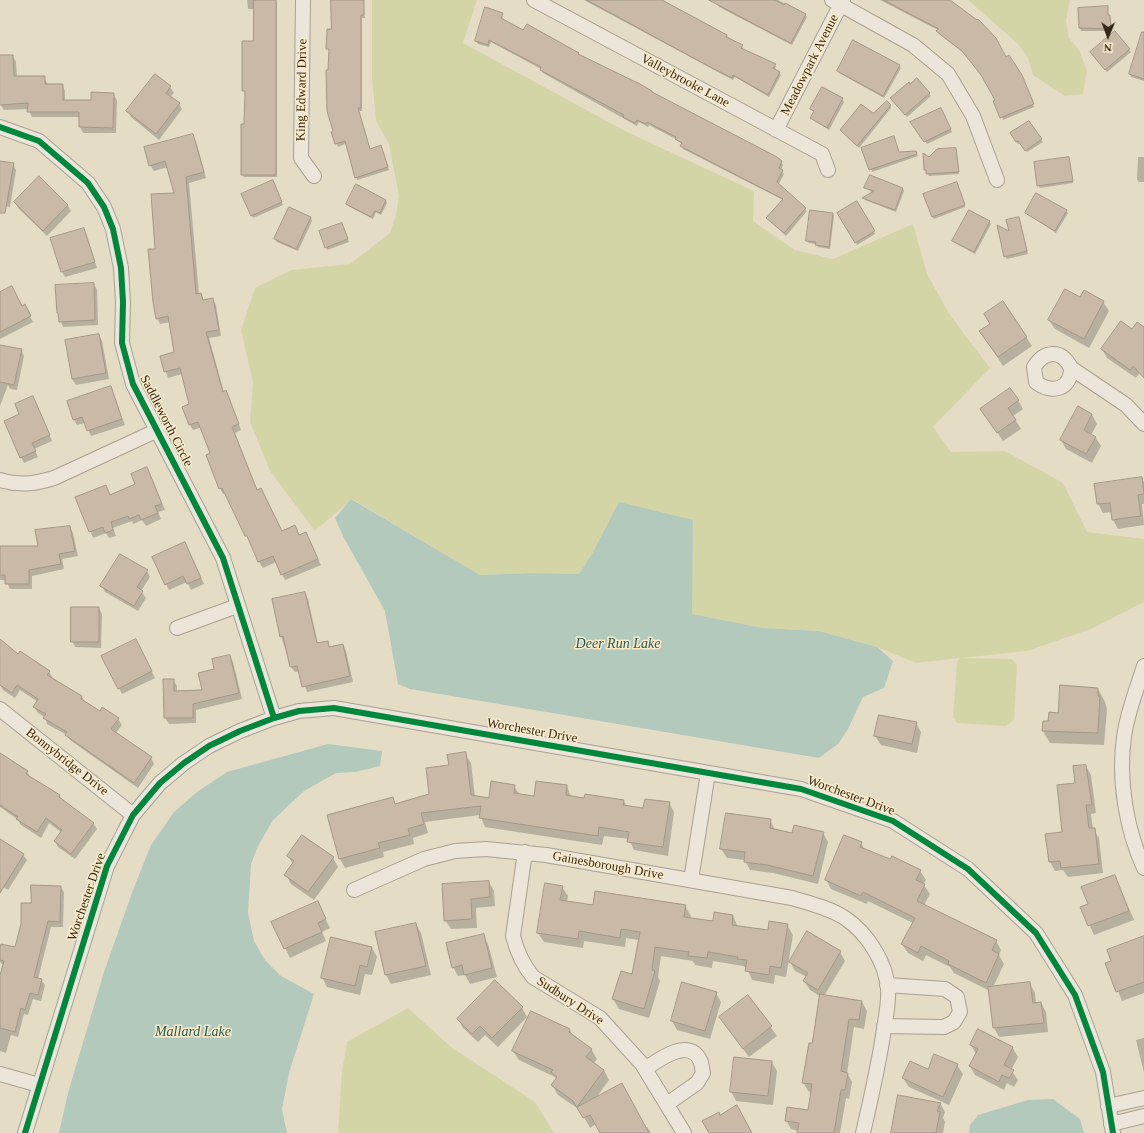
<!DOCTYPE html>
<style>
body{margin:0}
#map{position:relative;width:1144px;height:1133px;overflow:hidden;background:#e5dcc6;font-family:"Times New Roman",serif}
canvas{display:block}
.north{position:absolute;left:1088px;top:16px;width:40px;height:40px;-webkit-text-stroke:3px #f8ebc9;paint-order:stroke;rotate:181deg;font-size:11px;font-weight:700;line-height:16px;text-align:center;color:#362819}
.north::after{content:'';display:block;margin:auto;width:14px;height:18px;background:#362819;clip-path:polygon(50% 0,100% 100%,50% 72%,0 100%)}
</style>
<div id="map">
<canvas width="1144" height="1133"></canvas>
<div class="north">N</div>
</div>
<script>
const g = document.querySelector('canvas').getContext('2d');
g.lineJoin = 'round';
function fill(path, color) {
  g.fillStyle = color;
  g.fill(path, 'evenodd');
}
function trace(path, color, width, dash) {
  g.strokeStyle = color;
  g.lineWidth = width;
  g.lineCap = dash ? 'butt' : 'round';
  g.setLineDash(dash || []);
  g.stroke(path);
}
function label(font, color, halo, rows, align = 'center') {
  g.font = font + ' "Times New Roman",serif';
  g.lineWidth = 3;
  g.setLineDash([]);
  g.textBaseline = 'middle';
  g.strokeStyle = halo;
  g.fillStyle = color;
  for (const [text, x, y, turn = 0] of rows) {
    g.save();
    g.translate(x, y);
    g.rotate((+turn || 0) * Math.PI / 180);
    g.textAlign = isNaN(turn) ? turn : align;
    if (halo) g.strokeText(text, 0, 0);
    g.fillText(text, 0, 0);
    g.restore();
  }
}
fill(new Path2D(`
 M372,0H477L463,43L627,132L754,191L753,221L795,250L833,259L913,224L927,274L950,315L990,368L933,427L951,452L1005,451L1063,483L1087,532L1144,539V602L1091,629L1027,651L961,658L1012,659L1017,665L1014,720L1006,726L957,723L953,717L957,662L960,658L916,663L877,647L819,631L763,628L691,614L693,520L593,552L579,574L532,573L480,575L352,499L315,531L270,471L250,422L253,382L241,330L255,288L291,270L350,264L390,233L396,215L399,196L389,144L376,121L372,78Z
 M968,0H1070L1066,21L1069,38L1079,50L1087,71L1083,94L1065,96L1033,75L1028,58L1018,44Z
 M408,1008L451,1047L535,1102L554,1133H338L342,1072L347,1042Z`), '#d4d5a6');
fill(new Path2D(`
 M351,499L480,575L532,573L579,574L593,552L619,502L693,520L692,614L763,628L819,631L877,647L893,661L884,688L863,697L848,729L838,744L819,758L410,689L398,684L385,611L344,538L335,518Z
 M328,744L382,751L380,766L355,772L336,773L304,791L273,820L258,846L251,864L248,913L254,941L265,960L281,976L314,994L289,1073L282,1109L287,1133H59L68,1093L104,972L133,890L151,845L174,812L197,792L227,772Z
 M1053,1099L1080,1119L1084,1133H969L970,1125L978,1115L1028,1100Z`), '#b3c9bc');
fill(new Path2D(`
 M247,0H276L277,3V177H244L242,174L245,125L246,93L243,90L254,42L255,9H248Z
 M584,0H660L727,36L742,46L743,50L775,65L776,67L775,70L781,75L769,97L735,77L733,80L716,71Z
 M714,0H778L805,15L807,17L792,45L719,7Z
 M880,0H946L978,20L1023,79L1034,107L1003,120L997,101L984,78L965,54L939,34L938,30Z
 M363,1L365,18H362V111H358L370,150L382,149L389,170L357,180L347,143L338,147L332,132H335L329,71L330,51L327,48L332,30Z
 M1107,7L1109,16L1111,19L1112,31H1081L1080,28Z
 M502,14L503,20L524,31L578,53L580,57L652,91L653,94L781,162L783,165L781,170L784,174L778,185L807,211L786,236L767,218L783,200L683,149L682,144L676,139L649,125L648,127L639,122L637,126L543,73L541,69L491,42L489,47L478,44L476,41Z
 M1115,33L1131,52L1107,72L1093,55Z
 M1144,50V81L1131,77L1130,74Z
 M0,56H13L16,62L17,77H44L48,85H62L65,91V101H92L113,94L117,100L116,133H83L80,127V117H32L28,109L4,110L0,104Z
 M899,66L901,68L884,98L839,73L838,70Z
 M917,80L931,96L907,117L893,101Z
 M170,87L174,93L170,97L179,104L182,109L159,140L131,117L128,111Z
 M822,88L842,99L844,102L829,130L811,118L814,112L811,109Z
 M890,105L891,108L859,148L841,130Z
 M942,112L952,132L927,144L913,125Z
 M1012,134L1041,140L1043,142L1027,152L1021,143L1018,144Z
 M192,135L196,141L206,178L189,183L199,294H201L204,301L213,299L216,305L221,336L209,338L224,392L226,391L229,397L241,430L235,433L257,490L282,532L295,526L300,536L306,533L321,565L285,580L276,562L263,568L259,562L250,541L247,537L252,534L225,493L223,494L220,488L212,454L202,427L193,430L190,425L183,408L191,405L182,374L168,378L161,357L176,353L170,322L160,324L157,318L156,250L176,194L168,167L154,171L150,165Z
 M895,140L899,153L916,152L918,156L872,172L863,148Z
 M955,150L959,174L929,176L925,170L929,159Z
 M1138,157H1144V182H1139L1137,179Z
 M1069,158L1073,183L1040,188L1038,185Z
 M0,162L13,164L16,170L10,207L0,205Z
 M39,178L68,206L71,211L47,236L18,208L15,202Z
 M274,184L283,205L253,218L252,215Z
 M356,186L386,201L387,203L381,215L376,212L373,219L348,206L347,204Z
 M958,186L965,207L934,219L932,216Z
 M866,188L903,189L904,191L896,212L865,200L864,198L873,193Z
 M856,203L875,234L857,245L839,213Z
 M289,208L311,218L312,221L298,251L277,242L275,239Z
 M1066,210L1068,213L1056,233L1026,213Z
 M833,214L834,216L830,249L818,247L816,244L809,243L807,241Z
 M1020,220L1028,254L1007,259L1005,256L1011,233Z
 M989,222L991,224L975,254L955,243L953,241Z
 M343,227L349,242L327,250L326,247Z
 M84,229L97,268L65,277L62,272Z
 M93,284L97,289L98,325L63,327L58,313Z
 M0,293L22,307L24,306L33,322L0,339Z
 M1080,298L1103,302L1109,311L1089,348L1055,329L1049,320Z
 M991,325L1026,337L1032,346L1003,366L986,340Z
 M1144,328V366L1136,378L1107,358L1102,349L1133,330Z
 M99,335L102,341L109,379L76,385L72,379Z
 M0,346L21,350L24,356L17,390L10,389L8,385L0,406Z
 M110,387L125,425L91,436L85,423L77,425L74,420Z
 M33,397L52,441L34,449L38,457L24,463L21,457V415Z
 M1018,400L1023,409L1013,416L1021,429L1003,441L981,409Z
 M1092,415L1097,424L1091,435L1095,437L1101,446L1092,463L1066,449L1061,440Z
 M150,474L165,510L158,512L161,519L146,526L142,520L133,524L132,521L113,528L116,536L109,538L106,533L93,538L77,497L106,486L110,495L136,484Z
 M1142,478L1144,482V504H1142L1144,525L1118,529L1113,520L1112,512L1103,513L1098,504L1095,485Z
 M70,527L73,533L78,556L62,559L64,569L32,576V589H10L6,580H0V547H40Z
 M188,549L204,584L191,590L187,582L169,590L166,584Z
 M147,571L150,577L141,591L146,598L138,611L105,592L102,586Z
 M305,593L308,599L318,644L327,642L330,648L342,645L346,651L353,682L307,692L300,671L295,672L291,667L281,636Z
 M99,608L102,614L101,648L75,647L72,641Z
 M0,640L18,655L49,672L53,678L52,679L82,697L85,702L100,713L118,719L122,725L115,734L151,758L154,764L138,788L70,740L67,735L47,724L45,717L38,713L34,707L38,702L20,690L15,698L3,690L0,685Z
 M139,646L155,678L122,694L119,688Z
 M230,656L233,662L242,699L196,710V723L169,724L165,718L173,680L177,686V691H203L216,670Z
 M1098,689L1105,702L1107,709L1104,745L1050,743L1043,731L1049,723L1059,714Z
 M916,723L921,732L917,753L881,745L875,736Z
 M0,754L27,772L31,778L60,796L62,800L93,823L97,829L75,859L58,847L55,841L61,832L49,823L41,838L21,825L17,819L0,807Z
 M465,754L471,763L475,797L489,799L514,786L520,795L535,797L567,786L571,797L624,801L627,807L644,810L669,803L674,812L668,856L634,850L629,839L604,836L602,845L485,827L480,815L425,822L428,833L413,838L414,844L383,852L384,857L345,868L340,859L392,798L396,804L430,795L450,766Z
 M1086,766L1091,775L1096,813L1091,814L1093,829L1099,838L1103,873L1068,877L1063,870L1055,871L1050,862L1064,832L1076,784Z
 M770,820L775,830L793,835L823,833L828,842L818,884L773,873L750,870L745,860L727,858L721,849Z
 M861,843L865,850L920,871L926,880L923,884L930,894L924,905L996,941L1001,950L999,955L1004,964L993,987L1030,984L1035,993L1036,1003H1041L1046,1012L1048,1032L999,1037L994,1028L990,991L954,973L950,967L926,955L923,961L908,953L902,944L913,923L868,901L867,904L831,889L826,880Z
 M0,845L23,855L27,860L8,890L0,885Z
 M288,856L333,858L338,867L314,900L291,884L286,875L293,864Z
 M1115,876L1134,920L1094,935L1082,908L1089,905Z
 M489,882L494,891L495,906L476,908L477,928L451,929L445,920Z
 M60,886L64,892L63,927H51L38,979L41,980L45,985L41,1001L33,999L28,1015L24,1014L18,1037L11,1035L6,1053L0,1051V978L3,965L0,962V953L16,948L32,904Z
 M562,887L568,896L567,902L594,906H685L691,916L690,919L714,922L733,916L738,927L769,931L787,925L793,935L786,977L775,975L774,984L752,980L747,968L743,966L713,961L712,968L695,965L693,961L661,956L658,977L660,981L649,1018L619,1009L613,999L632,976L639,940L626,938L625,947L584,941L583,948L544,942L538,933Z
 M317,902L330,928L322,932L326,941L290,958L273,923Z
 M416,924L421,933L431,975L391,984L386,975L376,933Z
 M483,935L488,944L497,977L470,984L465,975L458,976L453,967Z
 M1144,941V993L1122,1001L1107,964Z
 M372,948L377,957L372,975L365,974L360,995L327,987L322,977Z
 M840,952L845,961L824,996L862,1002L867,1011L864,1029L854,1027L847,1073L852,1082L849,1099L846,1098L840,1133H798V1131L791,1129L786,1120L809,1111L811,1092L808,1091L803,1082L813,1044L821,997L810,990L804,981L807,977L795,971L790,962Z
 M716,993L721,1002L710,1039L677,1030L672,1021Z
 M748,996L777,1036L749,1057L720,1017Z
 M522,1008L527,1017L498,1047L485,1035L478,1042L463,1028L458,1019Z
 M532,1012L570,1030L574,1037L591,1049L597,1059L594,1063L604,1070L609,1080L596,1098L645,1127H647L651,1133H601L596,1124L590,1128L580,1110L558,1095L552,1085L556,1079L555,1077L519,1060L513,1051Z
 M1144,1038V1073L1136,1040Z
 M971,1045L1012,1047L1018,1057L1011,1070L1018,1080L1014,1087L1007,1083L1004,1090L975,1075L970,1066L976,1054Z
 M772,1062L777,1071L773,1105L736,1101L731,1091Z
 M957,1065L963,1074L949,1105L909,1087L903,1078L928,1070Z
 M940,1103L945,1112L943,1118L945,1122L943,1133H893Z`), '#0003');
const building = new Path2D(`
 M254,0H276V175H241V124H244L245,91H242V41H253Z
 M331,0H364V15H361V108H358L370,149L381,145L388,167L355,178L345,141L335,144L331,132L333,131L327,111L326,70H328L329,49H326L327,29H331Z
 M587,0H662L727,35L726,37L743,45L741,48L776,64L773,68L780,72L768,95L733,75L732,78L714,69Z
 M709,0H775L784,5L785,3L806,14L791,43Z
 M884,0H950L977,20L978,19L996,38L1006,57L1009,55L1022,75L1034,104L1000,118L993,101L995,100L981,75L962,51L936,31L938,29Z
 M1108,6V15H1110L1111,29L1079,28L1078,8Z
 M485,7L503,13L501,18L523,30L527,24L579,53L578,54L640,84L652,91V92L777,157L782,161L779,168L783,170L777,182L806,208L784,233L766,218L783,199L680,146L682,143L675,139L676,137L647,122L646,124L637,120L635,123L623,117L624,115L540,70L541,67L489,40L488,45L475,41Z
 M1115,31L1130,49L1105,70L1090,52Z
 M1142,32H1144V79L1129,74Z
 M853,40L900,65L883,96L837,71Z
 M0,55H13L14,76H45V84H63V100H91V92L114,93L113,128L79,127V112H27L28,103L0,105Z
 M155,74L171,86L166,93L180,103L156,134L126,111Z
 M917,78L930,93L905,115L890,98L909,82L910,84Z
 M822,87L843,98L827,128L810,118L814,111L810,109Z
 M887,101L891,105L857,146L840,130L861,104L873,113Z
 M941,108L951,129L924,142L910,122Z
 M1029,121L1042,139L1025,151L1018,141L1016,142L1010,133Z
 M193,134L204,172L186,177L196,294L201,293L203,300L213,298L219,330L206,332L223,392L226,390L239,424L232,427L257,490L261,488L282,531L295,525L299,535L306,532L318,559L281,575L273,556L258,562L247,536H245L222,488L219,489L206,455L210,453L198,422L189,425L182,407L189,404L180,368L164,372L160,356L174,352L168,316L156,319L153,302L148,249H155L151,194L174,193L165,161L149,166L144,147Z
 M894,136L899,152L916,151L917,154L869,170L861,148Z
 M956,148L959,172L926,174V170H924L923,153L929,157L937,149Z
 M1069,157L1073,181L1037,186L1034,162Z
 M0,161L14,163L5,213H0Z
 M870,175L903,188L895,210L862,198L874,191L864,188Z
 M39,176L68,205L43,231L14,202Z
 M273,180L282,202L251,216L241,194Z
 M957,182L965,205L932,217L923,194Z
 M356,184L386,200L380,213L375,211L371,217L346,204Z
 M1036,193L1067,210L1055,231L1025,213Z
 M857,201L875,231L855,243L837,213Z
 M289,207L311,217L296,249L274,239Z
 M810,210L833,213L829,247L815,245L816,242L806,241Z
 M969,210L990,221L974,252L952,241Z
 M1019,217L1027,251L1004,257L997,225L1009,231L1006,220Z
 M342,223L348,239L325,248L319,231Z
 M84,228L95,262L61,272L50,238Z
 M94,283L95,320L59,322L58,313H57L55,285Z
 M12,286L22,306L25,304L31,316L0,332V292Z
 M1065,289L1080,297L1084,290L1104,301L1084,339L1048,320Z
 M1003,301L1027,337L998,357L979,331L990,324L984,314Z
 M1121,321L1132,329L1137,322L1144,327V378L1133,366L1130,370L1101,349Z
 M99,334L106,373L72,379L65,340Z
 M0,345L22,349L14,385L0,382Z
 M111,386L122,419L87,431L82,417L73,420L67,401Z
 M1010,388L1019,400L1008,408L1016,420L997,433L980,409Z
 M33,396L50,435L32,443L36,451L20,458L4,421L19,414L15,404Z
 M1078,406L1092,414L1084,430L1096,437L1086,454L1060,440Z
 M147,467L162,504L155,506L158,513L141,520L139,515L129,519L128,516L111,522L113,530L105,533L103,527L89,532L75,497L106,485L110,495L135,484L131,474Z
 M1142,477L1144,494L1138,495L1141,516L1112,520L1110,503L1097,504L1094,484Z
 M70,526L75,551L59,554L61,564L29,570V584H5V575H0V546H38L35,530Z
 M185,542L201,578L187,584L183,576L165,585L152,557Z
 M120,554L148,570L137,587L143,591L134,606L100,586Z
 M305,592L317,643L328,641L329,647L343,644L350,676L302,687L297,666L290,667L283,636L280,637L272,599Z
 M71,607H99V642H71Z
 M0,639L18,654L20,651L50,671L47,675L82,696L81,699L100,711L102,707L119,718L111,729L152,757L134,783L65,735L67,732L43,718L46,714L33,707L38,699L17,685L12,693L0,685Z
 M136,639L152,671L118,689L101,656Z
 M230,655L239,693L193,704V718H164L163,679H174V691L202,690L198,673L214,669L212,659Z
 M1060,685L1098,688V696H1100L1098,733L1042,731L1043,721H1048L1049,712L1058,713Z
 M879,715L917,722L912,744L874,736Z
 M466,752L471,795L489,798L491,781L515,785L514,793L534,796L536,781L567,785L566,795L584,798L585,794L624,800L623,805L643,808L645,799L670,802L663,847L627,842L629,832L599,827L598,836L479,818L481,806L421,813L424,824L408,829L410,835L378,843L380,848L339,859L327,815L393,797L395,804L429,794L426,768L449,765L447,755Z
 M0,753L28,771L26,774L60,795L59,797L94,823L71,854L54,841L62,830L46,818L37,832L16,819L18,817L0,805Z
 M1086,765L1092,805H1086L1089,828H1095L1099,864L1061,868L1060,861L1049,862L1045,834L1062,832L1057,785L1075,783L1073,766Z
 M726,813L771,819L770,828L792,833L794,825L824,832L813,876L767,865L744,862L745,852L720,849Z
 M302,835L334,857L308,892L284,875L294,861L287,856Z
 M844,835L862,842L860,847L890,859L892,856L921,870L916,880L925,884L917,901L997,940L992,950L999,954L986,983L948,964L949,961L921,946L918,953L901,944L915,918L863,892L861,896L825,880Z
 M0,839L24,854L0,893Z
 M1115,875L1129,911L1088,926L1080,907L1088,904L1081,887Z
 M489,881L490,897L471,899L472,919L444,921L442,884Z
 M545,883L563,886L560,900L593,905L595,891L686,905L684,917L713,921L714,912L733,915L732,925L768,930L769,921L788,924L781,968L770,966L769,975L745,971L747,960L737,959L738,957L708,952L707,958L688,956L689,952L655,947L652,970L655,971L644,1009L612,999L621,971L632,974L640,932L621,929L620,938L579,931L578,939L537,933Z
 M31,885L61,886L60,922L48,921L34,977L42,979L38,995L30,993L25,1010L21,1008L15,1032L0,1028V975L4,961L0,960V949L1,944L15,947L21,924V903H31Z
 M318,901L326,919L318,923L322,932L284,949L271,922Z
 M416,923L426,966L385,975L375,932Z
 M807,931L841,951L818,990L803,981L808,973L789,962Z
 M484,934L492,968L464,975L462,965L452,968L446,943Z
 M1144,936V982L1116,992L1105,963L1111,961L1107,950Z
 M331,937L372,947L367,967L360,965L355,986L321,978Z
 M495,980L523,1007L492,1038L480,1026L472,1034L457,1019Z
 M682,982L717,992L705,1031L671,1021Z
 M1030,982L1033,1003L1041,1002L1044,1023L993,1028L988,987Z
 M820,994L862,1001L859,1020L849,1019L841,1071L848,1073L845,1090H841L834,1133H797L799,1123L785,1121L787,1107L808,1110L812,1084L802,1083L809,1043H812Z
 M748,995L772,1026L743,1049L719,1017Z
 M531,1011L570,1029L569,1032L592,1049L586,1057L604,1070L577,1107L622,1083L649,1133H600L590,1115L583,1118L573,1101L551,1085L557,1077L551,1072L553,1070L512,1051Z
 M978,1029L1013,1047L1004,1065L1014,1070L1009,1078L1002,1075L999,1082L969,1066L978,1049L970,1045Z
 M934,1054L958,1064L943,1097L902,1078L910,1061L928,1069Z
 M734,1057L772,1061L768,1096L730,1092Z
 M898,1095L941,1103L937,1111L940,1112L936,1133H891Z
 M737,1105L752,1133H709L702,1121L719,1112L720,1115Z`);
fill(building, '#c9b9a7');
trace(building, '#a49786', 1);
const minor = new Path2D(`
 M303,0L301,158L314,176
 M534,0L822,154L828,170
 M832,0L913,45L948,74L973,116L997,180
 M0,127L39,141L88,183L104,207L113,229L121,268L123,302L122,343L133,384L223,558L274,718
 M776,130L843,0
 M1071,368C1071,390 1051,394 1036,382L1034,367C1044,351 1061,348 1071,368L1126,405L1144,424
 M0,480C20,486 34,484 54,478L158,430
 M177,628L237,606
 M1144,666C1137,689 1127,713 1124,737C1118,779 1126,829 1144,868
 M0,709L133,815
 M525,852L513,936C517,952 523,965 533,977L600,1018L642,1064L684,1133
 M691,880L708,773
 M354,890L424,859L455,851L486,849L546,855L792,898C809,903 830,908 845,918C867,933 886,962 888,989C889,1002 886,1016 884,1029C879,1064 871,1098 863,1133
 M884,1026L944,1027L954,1022L960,1012L957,997L945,989L887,985
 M645,1069C658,1060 689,1037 700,1060C702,1064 702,1069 703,1073L697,1083L667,1104
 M0,1074L39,1085
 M1108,1106L1144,1098
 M1111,1124L1144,1116
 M25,1133L107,866L133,815L160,783L184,763L209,746L240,731L274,718L299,711L334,708L801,789L893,821L968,869L1036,933L1075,995L1103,1072L1113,1133`);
trace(minor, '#a8a090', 16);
trace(minor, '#ebe6d9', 14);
trace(new Path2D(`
 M0,127L39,141L88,183L104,207L113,229L121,268L123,302L122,343L133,384L223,558L274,718
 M25,1133L107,866L133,815L160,783L184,763L209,746L240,731L274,718L299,711L334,708L801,789L893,821L968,869L1036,933L1075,995L1103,1072L1113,1133`), '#00873e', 6);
label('13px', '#362819', '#f8ebc9', [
 ["Meadowpark Avenue",810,65,-63],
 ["Valleybrooke Lane",685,81,28],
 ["King Edward Drive",302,90,-89],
 ["Saddleworth Circle",166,421,63],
 ["Worchester Drive",532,731,10],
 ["Bonnybridge Drive",67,762,38],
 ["Worchester Drive",851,796,20],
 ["Gainesborough Drive",608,866,10],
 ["Worchester Drive",87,897,-71],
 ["Sudbury Drive",570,1001,33]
]);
label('italic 14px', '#265855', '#f8ebc9', [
 ["Deer Run Lake",618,644],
 ["Mallard Lake",193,1032]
]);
</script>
